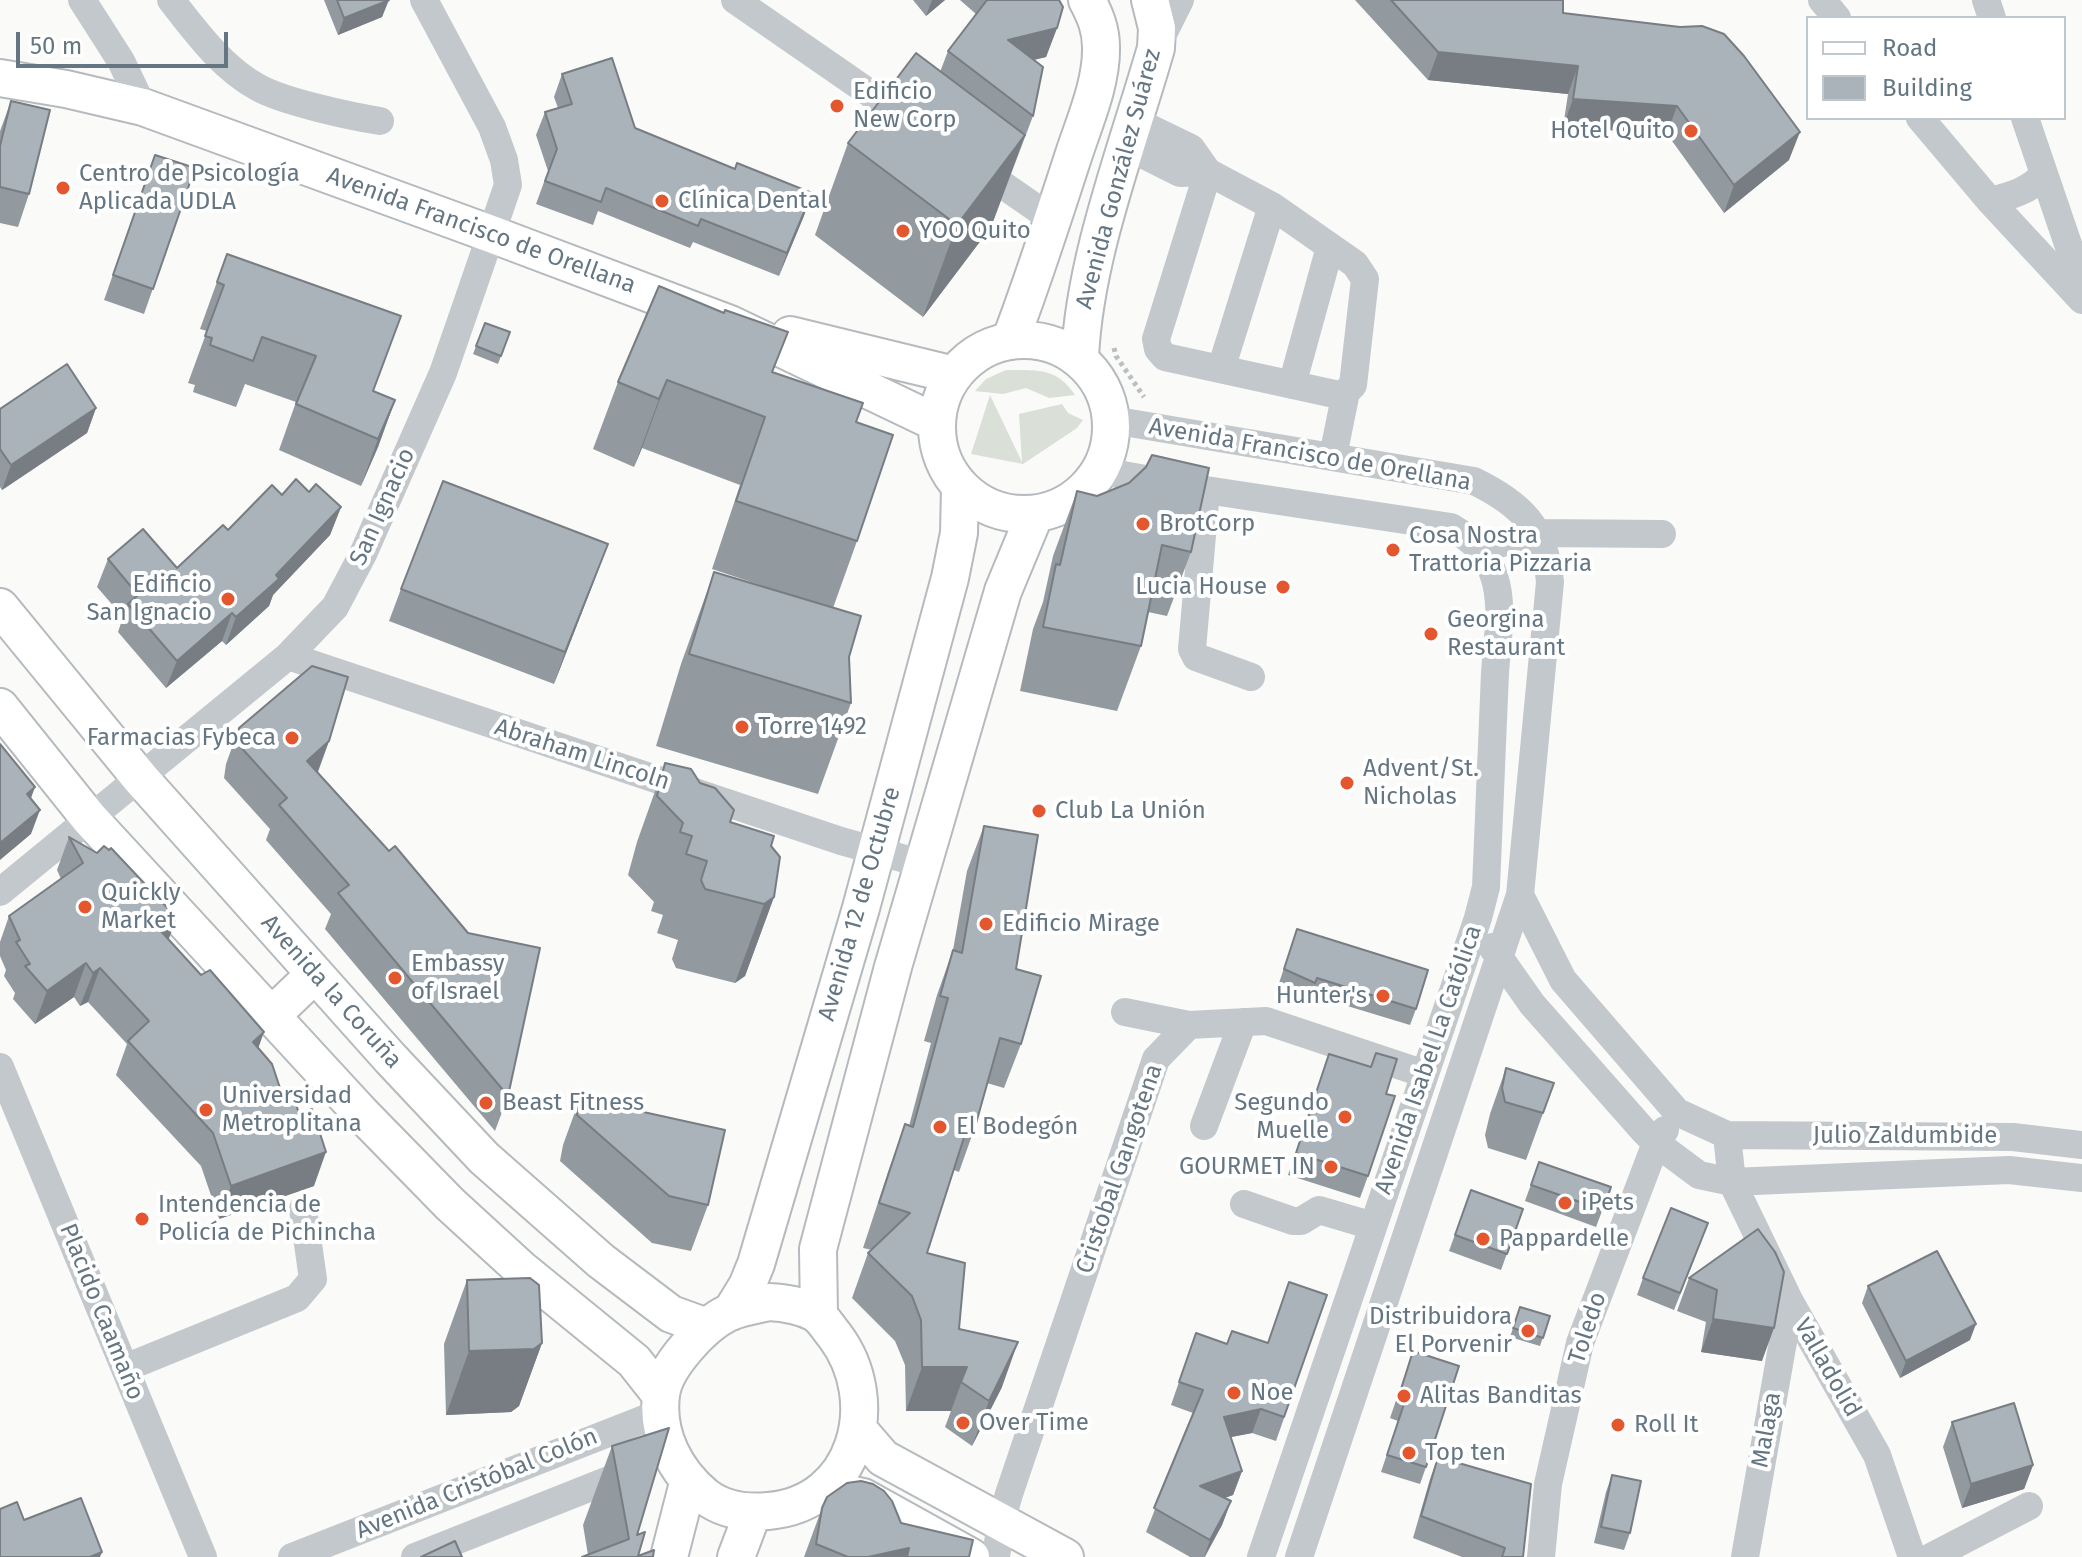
<!DOCTYPE html>
<html>
<head>
<meta charset="utf-8">
<style>
  body { margin:0 }
  #map { position:relative; width:2082px; height:1557px; overflow:hidden; background:#fafaf8; font-family:"Fira Sans",sans-serif }
  canvas { display:block }
  .legend { position:absolute; left:1806px; top:16px; width:260px; height:104px; box-sizing:border-box; background:#fff; border:2px solid #c1c8cd; margin:0; padding:10px 14px; list-style:none; font-size:24px; color:#657683 }
  .legend li { display:flex; align-items:center; gap:16px; height:40px }
  .legend b { width:40px; border:2px solid #c1c8cd }
  .scale { position:absolute; left:16px; top:32px; width:212px; height:36px; box-sizing:border-box; border:4px solid #657683; border-top:0; padding-left:10px; font-size:24px; line-height:28px; white-space:nowrap; color:#657683; -webkit-text-stroke:6px #fff; paint-order:stroke }
</style>
</head>
<body>
<div id="map">
<canvas width="2082" height="1557"></canvas>
<ul class="legend">
<li><b style="height:10px;background:#fff"></b>Road</li>
<li><b style="height:22px;background:#aab3b9"></b>Building</li>
</ul>
<div class="scale">50 m</div>
</div>
<script>
const ctx = document.querySelector('canvas').getContext('2d');
ctx.lineJoin = 'round';
function fill(path, color) { ctx.fillStyle = color; ctx.fill(path, 'evenodd'); }
function strokePath(path, color, width, dash) { ctx.strokeStyle = color; ctx.lineWidth = width; ctx.lineCap = dash ? 'butt' : 'round'; ctx.setLineDash(dash || []); ctx.stroke(path); }
function write(font, color, halo, rows, align = 'center') {
  ctx.font = font + ' "Fira Sans",sans-serif'; ctx.lineWidth = 8; ctx.setLineDash([]); ctx.textBaseline = 'middle'; ctx.strokeStyle = halo; ctx.fillStyle = color; for (const [text, x, y, turn = 0] of rows) {
    ctx.save(); ctx.translate(x, y); ctx.rotate((+turn || 0) * Math.PI / 180); ctx.textAlign = isNaN(turn) ? turn : align; if (halo) ctx.strokeText(text, 0, 0); ctx.fillText(text, 0, 0); ctx.restore();
  }
}
const green = new Path2D(`
  M1006,370C1036,370 1057,367 1075,395L1049,398L1026,388L1003,394L975,391L986,379Z
  M990,395L1022,462L1019,414L1062,404L1068,413L1083,420L1077,428L1023,464L971,454Z`);
const path = new Path2D(`
  M1114,348L1116,356L1144,397`);
const minor = new Path2D(`
  M82,0L121,61L143,107
  M171,0C196,32 222,68 259,88C285,102 349,116 380,121
  M735,0L910,121
  M1822,0L1837,18
  M1986,0L1992,18
  M1156,48L1180,0
  M1920,118L1990,201L2082,300
  M2025,118L2082,285
  M1128,147L1180,173L1208,172L1156,339L1158,349L1165,357L1339,395L1346,392L1353,385L1365,279L1355,264L1272,206L1208,172L1191,148L1135,121
  M974,165L1052,219
  M1990,201C2010,196 2030,191 2044,174
  M1221,369L1272,206
  M1292,385L1330,247
  M1112,420L1474,481C1521,504 1545,527 1550,582L1520,895L1299,1557
  M1333,456L1346,392
  M1101,471L1206,490L1451,527C1471,539 1487,552 1494,576C1504,605 1497,642 1495,673C1492,744 1489,815 1486,887L1478,918L1261,1557
  M1206,490L1192,649L1196,657L1251,677
  M1481,549L1537,533L1662,534
  M288,656L841,841L923,864
  M0,892L288,656L335,607L363,554L443,373L508,185L504,160L492,127L424,0
  M1520,895L1563,980L1677,1112L1727,1135L2013,1137L2082,1145
  M1492,947L1532,1004L1643,1130L1656,1143L1699,1175L1732,1182L2009,1170L2082,1178
  M1125,1012L1189,1025
  M0,1067L203,1557
  M1204,1126L1243,1022
  M1727,1135L1732,1182L1790,1302L1877,1455L1912,1557
  M1244,1204L1293,1221H1301L1319,1210L1373,1226
  M125,1368L297,1298L313,1279L303,1209
  M292,1557L662,1412
  M415,1557L634,1470
  M996,1557L1001,1522L1009,1494L1156,1059L1189,1025L1266,1021L1425,1074
  M1541,1557L1548,1484L1580,1343L1656,1143L1665,1130
  M1745,1557L1790,1302
  M1931,1557L2029,1506`);
const major = new Path2D(`
  M0,78L66,89L143,107L491,234L730,324L937,423
  M790,335L954,375
  M937 427a87 87 0 1 1 174 0a87 87 0 1 1-174 0Z
  M1010,341C1033,281 1052,221 1072,160C1083,125 1102,84 1101,47C1101,29 1095,15 1087,0
  M1080,358C1084,258 1128,146 1156,48L1157,28L1150,0
  M0,607L141,779L390,1058L484,1158L601,1261L671,1314L707,1327
  M0,707L89,818L361,1113L450,1204L521,1269L634,1361L660,1394
  M270,1017L315,974
  M769,1302C786,1303 800,1305 815,1313C823,1318 829,1329 835,1336C884,1401 857,1504 768,1511C747,1513 723,1510 705,1496C676,1472 656,1435 661,1395C664,1367 703,1325 728,1313C741,1307 756,1305 769,1302Z
  M731,1312L747,1286L756,1264L861,908L950,578L959,533L960,488
  M819,1315L818,1249L893,967L1003,591L1035,514
  M858,1429L883,1458L1065,1557
  M854,1495L863,1497L971,1557
  M669,1557L688,1483
  M736,1557L753,1512`);
const wall = new Path2D(`
  M324,0H388L382,17L338,35Z
  M913,0H945L926,16Z
  M960,0H1059L1057,28L1046,57L1034,60L1033,116L991,227L923,317L815,235L848,143L940,72L948,51L976,14Z
  M1355,0H1563V13L1789,160L1724,213L1667,134L1563,127L1568,94L1428,80Z
  M562,74L635,128L735,169L812,193L779,276L693,242L690,248L598,211L593,225L536,204L548,171L536,135L545,112L558,108L554,97Z
  M11,101L29,194L18,227L0,223V131Z
  M155,155L195,168L144,314L104,300Z
  M227,254L374,391L395,400L378,447L361,486L279,450L296,402L245,384L236,407L193,392L195,385L188,383L207,331L200,329Z
  M485,323L510,332L498,364L473,354Z
  M773,373L856,422L857,541L833,608L849,657L851,703L818,794L656,746L681,664L714,572L784,593L712,569L740,485L642,448L634,467L593,449L618,382Z
  M96,408L87,433L2,490L0,487V409Z
  M1077,491L1191,552L1167,616L1148,612L1141,646L1117,711L1020,691L1033,629L1043,602L1053,556Z
  M309,492L341,507L330,535L273,595L269,606L226,645L222,641L166,688L118,632L123,617L97,587L108,559L177,568L228,530L282,495Z
  M596,576L554,684L389,621L401,589Z
  M239,728L329,741L318,772L508,1096L495,1131L325,929L331,914L266,840L270,829L224,778L226,764Z
  M665,763L700,783L730,822L771,846L774,897L745,976L735,983L676,968L672,959L678,940L657,933L663,915L651,911L654,902L628,875L637,842Z
  M984,826L1016,969L1021,1044L1004,1088L987,1083L975,1127L959,1172L954,1170L927,1253L959,1329L1002,1387L972,1446L945,1427L951,1411H906L905,1365L895,1341L852,1298L868,1253L872,1250L863,1248L889,1169L905,1124L909,1126L931,1043L924,1041L937,995L953,950L967,871Z
  M69,837L169,940L258,1048L314,1186L219,1219L201,1166L116,1075L127,1044L88,1002L80,1006L74,997L35,1024L13,999L15,993L4,976L6,970L0,956V942L9,916L61,879L57,870Z
  M1297,929L1416,1009L1410,1025L1311,995L1309,1000L1278,986Z
  M1376,1053L1368,1176L1360,1198L1288,1175L1329,1054L1371,1067Z
  M1506,1068L1554,1083L1526,1160L1488,1148L1485,1135L1490,1114Z
  M580,1098L708,1205L691,1251L652,1243L560,1161L563,1145Z
  M1539,1162L1611,1187L1596,1227L1525,1201Z
  M1471,1190L1523,1209L1501,1270L1449,1251Z
  M1758,1229L1762,1361L1701,1352L1706,1322L1677,1311L1689,1278Z
  M1702,1240L1674,1310L1637,1295L1643,1278Z
  M467,1280L542,1343L519,1406L511,1412L446,1415L444,1344Z
  M1868,1286L1970,1340L1900,1378L1862,1303Z
  M1327,1295L1276,1441L1252,1433L1231,1437L1242,1471L1233,1495L1224,1498L1231,1501L1222,1525L1205,1557H1190L1146,1532L1193,1413L1171,1405L1196,1333L1227,1344L1267,1343Z
  M1520,1307L1550,1316L1540,1346L1510,1337Z
  M1413,1351L1426,1467L1420,1484L1381,1472L1398,1421L1390,1418Z
  M1952,1422L2033,1465L2024,1489L1962,1508L1943,1447Z
  M612,1446L637,1535L638,1556L653,1557L588,1555L583,1525Z
  M1438,1457L1523,1557H1462L1413,1538L1430,1479Z
  M1612,1475L1630,1533L1624,1550L1594,1543L1606,1492Z
  M822,1508L901,1523L969,1557H804Z`);
const shadedWall = new Path2D(`
  M389,0L382,17L338,35L344,18Z
  M932,0H945L926,16Z
  M1057,28L1046,57L997,68L1008,40Z
  M1438,52L1578,66L1568,94L1428,80Z
  M1573,99L1677,106L1667,134L1563,127Z
  M1800,132L1789,160L1724,213L1734,185Z
  M1025,135L991,227L923,317L957,225Z
  M812,193L804,216L779,276L787,253Z
  M667,380L642,448L634,467L659,399Z
  M395,400L378,447L361,486L378,439Z
  M96,408L87,433L2,490L11,465Z
  M341,507L330,535L273,595L269,606L226,645L236,617Z
  M608,544L596,576L554,684L565,652Z
  M232,613L222,641L166,688L177,661Z
  M329,741L316,776L307,761Z
  M35,787L26,812L27,794Z
  M40,810L31,834L0,860V843Z
  M774,897L745,976L735,983L764,904Z
  M177,918L164,951L159,929Z
  M86,963L74,997L35,1024L47,991Z
  M100,968L88,1002L80,1006L93,973Z
  M264,1032L252,1066L253,1042Z
  M326,1152L314,1186L219,1219L231,1186Z
  M1713,1319L1774,1328L1762,1361L1701,1352Z
  M1976,1324L1970,1340L1900,1378L1906,1361Z
  M1018,1342L1002,1387L972,1446L989,1401Z
  M542,1343L519,1406L511,1412L446,1415L469,1351Z
  M922,1367H967L951,1411H906Z
  M1261,1409L1252,1433L1216,1440L1224,1417Z
  M2033,1465L2024,1489L1962,1508L1971,1484Z
  M1242,1471L1233,1495L1192,1510L1200,1486Z
  M1231,1501L1222,1525L1204,1557L1210,1540Z
  M909,1548L906,1557H868Z
  M102,1552L100,1557H90Z`);
const building = new Path2D(`
  M337,0H389L344,18Z
  M987,0H1059L1063,7L1057,28L1008,40L1043,67L1033,116L948,51Z
  M1391,0H1563V13L1680,27L1702,26L1724,34L1744,56L1800,132L1734,185L1677,106L1573,99L1578,66L1438,52Z
  M916,53L1025,135L957,225L848,143Z
  M612,58L635,128L735,169L737,163L812,193L787,253L701,219L698,226L606,188L601,202L545,181L557,149L545,112L572,104L562,74Z
  M11,101L50,110L29,194L0,187V146Z
  M155,155L195,168L153,289L113,275Z
  M227,254L401,316L373,391L395,400L378,439L296,404L316,356L262,337L253,361L210,345L212,338L205,336L224,285L217,282Z
  M659,286L724,313L725,310L788,332L772,372L863,403L856,422L893,435L857,541L736,501L765,417L667,380L659,399L618,382Z
  M485,323L510,332L501,356L476,346Z
  M67,364L96,408L11,465L0,449V409Z
  M1152,455L1209,468L1191,552L1162,545L1141,646L1043,627L1056,564L1060,565L1077,491L1097,496L1129,483L1146,467Z
  M296,479L309,492L316,484L341,507L276,575L279,579L236,617L232,613L177,661L128,604L138,595L108,559L143,529L177,568L223,525L228,530L272,485L282,495Z
  M443,481L608,544L565,652L401,589Z
  M714,572L861,616L849,657L851,703L689,654Z
  M312,666L348,677L329,741L307,761L389,851L395,846L468,933L540,948L508,1096L338,893L349,885L279,805L287,798L237,743L239,728Z
  M0,744L35,787L27,794L40,810L0,843Z
  M665,763L691,769L700,783L715,788L734,810L730,822L774,836L771,846L780,857L774,897L764,904L705,889L701,880L707,861L686,854L692,836L680,832L683,823L657,796Z
  M984,826L1038,835L1016,969L1041,976L1021,1044L1000,1038L975,1127L968,1125L927,1253L965,1263L959,1329L1018,1342L989,1401L961,1382L967,1367H922L921,1320L912,1296L868,1253L910,1213L879,1203L905,1124L913,1127L948,998L940,996L953,950L962,953Z
  M69,837L97,853L104,846L109,850L111,848L177,918L159,929L201,975L210,970L264,1032L253,1042L272,1064L281,1091L290,1088L299,1113L312,1109L326,1152L231,1186L213,1133L128,1041L149,1021L100,968L93,973L86,963L47,991L25,966L30,964L16,942L20,940L9,916L83,863Z
  M1297,929L1428,970L1416,1009L1317,978L1315,983L1284,969Z
  M1376,1053L1397,1059L1386,1094L1395,1096L1368,1176L1296,1153L1329,1054L1371,1067Z
  M1506,1068L1554,1083L1543,1113L1505,1102L1502,1088Z
  M580,1098L725,1130L708,1205L669,1196L577,1115Z
  M1539,1162L1611,1187L1603,1210L1531,1185Z
  M1471,1190L1523,1209L1507,1254L1455,1235Z
  M1671,1208L1708,1223L1680,1293L1643,1278Z
  M1758,1229L1775,1252L1784,1272L1774,1328L1713,1319L1717,1290L1689,1278Z
  M1937,1251L1976,1324L1906,1361L1868,1286Z
  M530,1278L539,1285L542,1343L534,1349L469,1351L467,1280Z
  M1289,1282L1327,1295L1284,1417L1261,1409L1224,1417L1242,1471L1200,1486L1231,1501L1210,1540L1154,1508L1203,1390L1179,1382L1196,1333L1227,1344L1232,1331L1268,1343Z
  M1520,1307L1550,1316L1543,1338L1513,1328Z
  M1413,1351L1459,1366L1426,1467L1387,1455L1404,1404L1397,1402Z
  M2014,1403L2033,1465L1971,1484L1952,1422Z
  M669,1428L637,1535L645,1532L638,1556L654,1550L653,1557H582L629,1539L612,1446Z
  M1438,1457L1531,1484L1523,1557H1502L1505,1548L1421,1516Z
  M1612,1475L1641,1481L1630,1533L1601,1527Z
  M861,1481L873,1484L884,1491L892,1501L901,1523L973,1540L969,1557H907L909,1548L868,1557H848L816,1544L822,1508L827,1497L847,1483Z
  M81,1498L102,1552L90,1557H0V1509L17,1502L24,1520Z
  M455,1541L462,1557H421Z`);
const markers = [
  [837,106,8,"#e4572e"],
  [1691,131,8,"#e4572e"],
  [63,188,8,"#e4572e"],
  [662,201,8,"#e4572e"],
  [903,231,8,"#e4572e"],
  [1143,524,8,"#e4572e"],
  [1393,550,8,"#e4572e"],
  [1283,587,8,"#e4572e"],
  [228,599,8,"#e4572e"],
  [1431,634,8,"#e4572e"],
  [742,727,8,"#e4572e"],
  [292,738,8,"#e4572e"],
  [1347,783,8,"#e4572e"],
  [1039,811,8,"#e4572e"],
  [85,907,8,"#e4572e"],
  [986,924,8,"#e4572e"],
  [395,978,8,"#e4572e"],
  [1383,996,8,"#e4572e"],
  [486,1103,8,"#e4572e"],
  [206,1110,8,"#e4572e"],
  [1345,1117,8,"#e4572e"],
  [940,1127,8,"#e4572e"],
  [1331,1167,8,"#e4572e"],
  [1565,1203,8,"#e4572e"],
  [142,1219,8,"#e4572e"],
  [1483,1239,8,"#e4572e"],
  [1528,1331,8,"#e4572e"],
  [1234,1393,8,"#e4572e"],
  [1404,1396,8,"#e4572e"],
  [963,1423,8,"#e4572e"],
  [1618,1425,8,"#e4572e"],
  [1409,1453,8,"#e4572e"]
];
const poiNames = [
  ["Edificio",853,92],
  ["New Corp",853,120],
  ["Hotel Quito",1675,131,"right"],
  ["Centro de Psicología",79,174],
  ["Aplicada UDLA",79,202],
  ["Clínica Dental",678,201],
  ["YOO Quito",919,231],
  ["BrotCorp",1159,524],
  ["Cosa Nostra",1409,536],
  ["Trattoria Pizzaria",1409,564],
  ["Edificio",212,585,"right"],
  ["San Ignacio",212,613,"right"],
  ["Lucia House",1267,587,"right"],
  ["Georgina",1447,620],
  ["Restaurant",1447,648],
  ["Torre 1492",758,727],
  ["Farmacias Fybeca",276,738,"right"],
  ["Advent/St.",1363,769],
  ["Nicholas",1363,797],
  ["Club La Unión",1055,811],
  ["Quickly",101,893],
  ["Market",101,921],
  ["Edificio Mirage",1002,924],
  ["Embassy",411,964],
  ["of Israel",411,992],
  ["Hunter's",1367,996,"right"],
  ["Universidad",222,1096],
  ["Metroplitana",222,1124],
  ["Beast Fitness",502,1103],
  ["Segundo",1329,1103,"right"],
  ["Muelle",1329,1131,"right"],
  ["El Bodegón",956,1127],
  ["GOURMET IN",1315,1167,"right"],
  ["iPets",1581,1203],
  ["Intendencia de",158,1205],
  ["Policía de Pichincha",158,1233],
  ["Pappardelle",1499,1239],
  ["Distribuidora",1512,1317,"right"],
  ["El Porvenir",1512,1345,"right"],
  ["Noe",1250,1393],
  ["Alitas Banditas",1420,1396],
  ["Over Time",979,1423],
  ["Roll It",1634,1425],
  ["Top ten",1425,1453]
];
const streetNames = [
  ["Avenida González Suárez",1119,179,-75],
  ["Avenida Francisco de Orellana",481,231,20],
  ["Avenida Francisco de Orellana",1310,455,10],
  ["San Ignacio",383,507,-66],
  ["Abraham Lincoln",582,755,18],
  ["Avenida 12 de Octubre",860,904,-74],
  ["Avenida la Coruña",331,992,48],
  ["Avenida Isabel La Católica",1429,1060,-71],
  ["Julio Zaldumbide",1905,1136],
  ["Cristobal Gangotena",1120,1169,-71],
  ["Placido Caamaño",101,1312,68],
  ["Toledo",1588,1328,-72],
  ["Valladolid",1827,1368,60],
  ["Malaga",1767,1430,-80],
  ["Avenida Cristóbal Colón",477,1484,-22]
];
fill(green, '#dadfd7');
strokePath(major, '#b5babe', 40);
strokePath(path, '#bbbfc2', 5, [4, 4]);
strokePath(minor, '#c3c8cc', 28);
strokePath(major, '#fff', 36);
fill(wall, '#929a9f');
fill(shadedWall, '#777d82');
fill(building, '#aab3b9');
strokePath(building, '#777d82', 2);
for (const [x, y, r, color] of markers) { const dot = new Path2D(); dot.arc(x, y, r, 0, 2 * Math.PI); ctx.fillStyle = color; ctx.fill(dot); strokePath(dot, '#fff', 3); }
write('24px', '#657683', '#fff', poiNames, 'left');
write('24px', '#657683', '#fff', streetNames);
</script>
</body>
</html>
